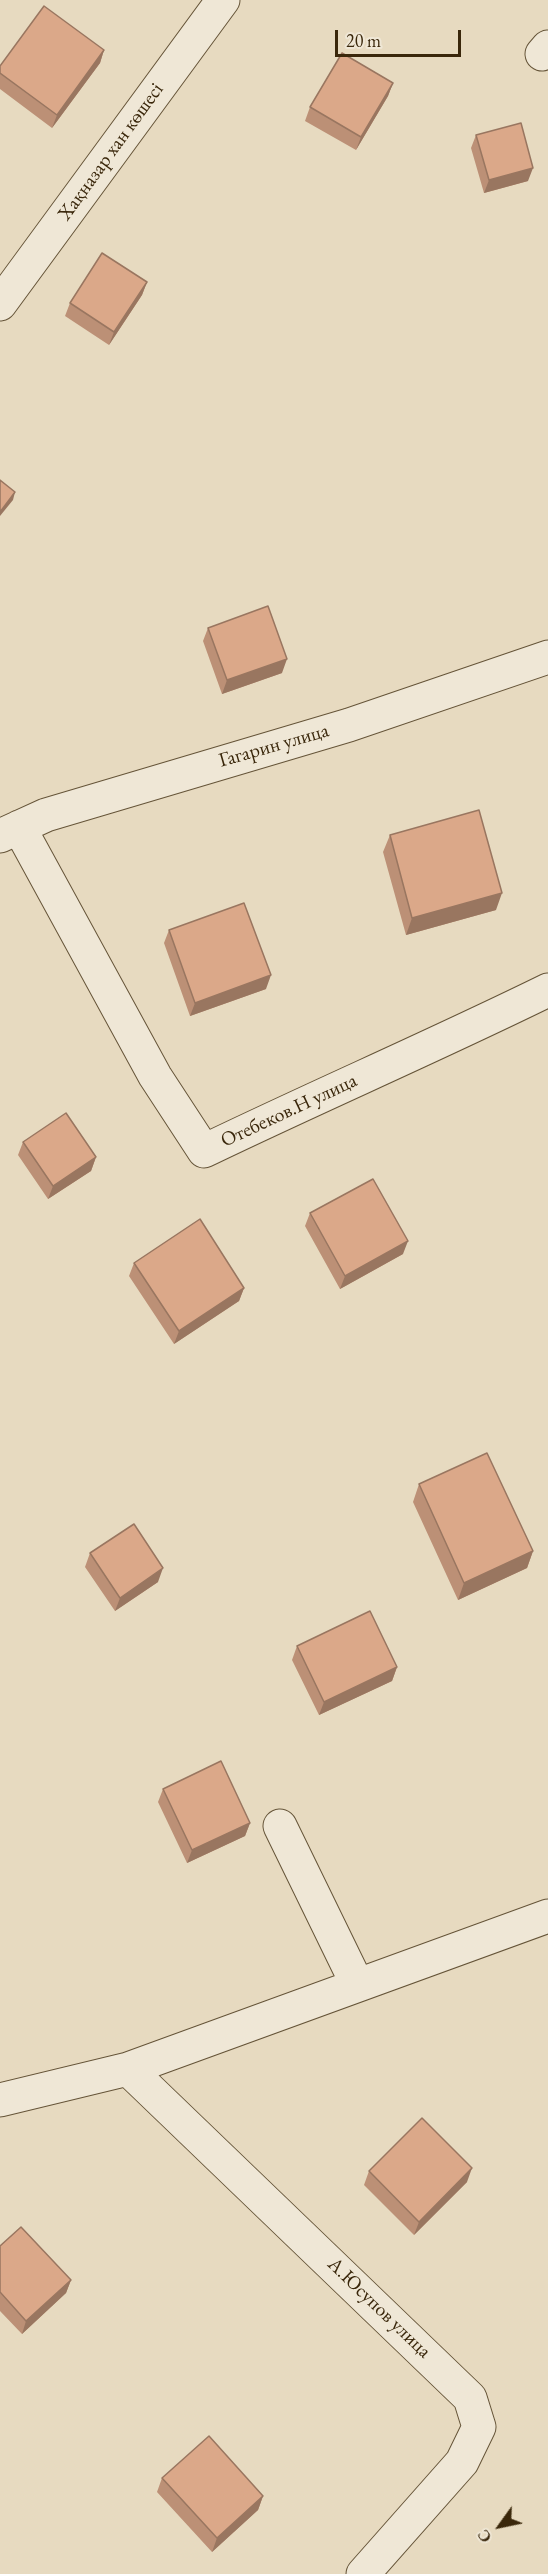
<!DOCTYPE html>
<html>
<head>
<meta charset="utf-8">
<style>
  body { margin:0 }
  #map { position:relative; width:548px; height:2574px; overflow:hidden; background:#e7dac0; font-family:"EB Garamond",serif }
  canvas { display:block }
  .north { position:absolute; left:470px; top:2496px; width:60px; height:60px; -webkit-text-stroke:4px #efe7d6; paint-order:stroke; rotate:237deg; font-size:16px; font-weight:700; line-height:24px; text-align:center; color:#3a270b }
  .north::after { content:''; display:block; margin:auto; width:21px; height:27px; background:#3a270b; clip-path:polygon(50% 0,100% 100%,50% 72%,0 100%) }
  .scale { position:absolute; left:335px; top:30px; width:126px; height:27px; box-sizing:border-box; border:3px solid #3a270b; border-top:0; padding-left:8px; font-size:18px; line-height:21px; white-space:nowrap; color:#3a270b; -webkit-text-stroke:4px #efe7d6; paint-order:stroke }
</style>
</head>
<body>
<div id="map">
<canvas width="548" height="2574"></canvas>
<div class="north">С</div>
<div class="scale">20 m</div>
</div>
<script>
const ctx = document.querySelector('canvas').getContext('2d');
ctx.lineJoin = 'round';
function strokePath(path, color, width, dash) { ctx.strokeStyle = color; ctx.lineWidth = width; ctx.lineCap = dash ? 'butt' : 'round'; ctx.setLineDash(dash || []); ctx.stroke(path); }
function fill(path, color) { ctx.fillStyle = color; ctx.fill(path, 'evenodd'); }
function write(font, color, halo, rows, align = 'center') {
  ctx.font = font + ' "EB Garamond",serif'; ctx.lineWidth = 6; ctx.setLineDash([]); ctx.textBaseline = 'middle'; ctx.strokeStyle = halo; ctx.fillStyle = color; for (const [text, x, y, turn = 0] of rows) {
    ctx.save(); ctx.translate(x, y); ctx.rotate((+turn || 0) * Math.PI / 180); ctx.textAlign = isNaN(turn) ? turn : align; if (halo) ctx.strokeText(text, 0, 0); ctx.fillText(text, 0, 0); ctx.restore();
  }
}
const street = new Path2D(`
  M542,54L548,47
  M0,304L223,0
  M19,827L155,1076L204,1151C318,1096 434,1046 548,990
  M0,836L46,815L349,725L548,657
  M280,1826L357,1984
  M128,2069L470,2398L479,2427L462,2462L363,2574
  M0,2100L128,2069L548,1916`);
const wall = new Path2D(`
  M104,50L100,63L52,128L0,89V66Z
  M393,83L388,96L356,150L305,121L310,107Z
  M476,135L528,181L484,193L471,148Z
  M147,282L142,295L109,345L65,316L70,303Z
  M208,628L282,673L222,694L203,641Z
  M390,835L496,910L406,935L383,852Z
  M169,930L266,989L190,1016L164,943Z
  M23,1142L96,1157L91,1171L48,1199L18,1155Z
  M310,1213L403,1254L340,1289L305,1226Z
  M134,1263L244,1288L239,1301L174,1344L129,1276Z
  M419,1484L533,1551L527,1568L458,1600L413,1502Z
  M90,1553L158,1582L115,1611L85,1567Z
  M297,1646L397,1667L392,1681L319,1715L292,1660Z
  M163,1789L250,1823L245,1836L187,1863L158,1802Z
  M369,2171L467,2182L414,2235L364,2185Z
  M0,2246L71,2280L66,2293L22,2334L0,2311Z
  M162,2478L263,2496L258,2510L212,2552L157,2492Z`);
const shadedWall = new Path2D(`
  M104,50L100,63L52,128L57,115Z
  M393,83L388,96L356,150L361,137Z
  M533,168L528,181L484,193L489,180Z
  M147,282L142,295L109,345L114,332Z
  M15,492L13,500L0,516V512Z
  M287,659L282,673L222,694L227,680Z
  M502,893L496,910L406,935L412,918Z
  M271,975L266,989L190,1016L195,1003Z
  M96,1157L91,1171L48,1199L53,1186Z
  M408,1241L403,1254L340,1289L345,1276Z
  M244,1288L239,1301L174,1344L179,1331Z
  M533,1551L527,1568L458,1600L464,1583Z
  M163,1568L158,1582L115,1611L120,1598Z
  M397,1667L392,1681L319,1715L324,1702Z
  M250,1823L245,1836L187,1863L192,1850Z
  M472,2168L467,2182L414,2235L419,2222Z
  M71,2280L66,2293L22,2334L26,2321Z
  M263,2496L258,2510L212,2552L217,2538Z`);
const building = new Path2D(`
  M44,6L104,50L57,115L0,73V66Z
  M342,53L393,83L361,137L310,107Z
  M521,123L533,168L489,180L476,135Z
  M102,253L147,282L114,332L70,303Z
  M0,480L15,492L0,512Z
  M268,606L287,659L227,680L208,628Z
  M479,810L502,893L412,918L390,835Z
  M244,903L271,975L195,1003L169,930Z
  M66,1113L96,1157L53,1186L23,1142Z
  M373,1179L408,1241L345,1276L310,1213Z
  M200,1219L244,1288L179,1331L134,1263Z
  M487,1453L533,1551L464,1583L419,1484Z
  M134,1524L163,1568L120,1598L90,1553Z
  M370,1611L397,1667L324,1702L297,1646Z
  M221,1761L250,1823L192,1850L163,1789Z
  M422,2118L472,2168L419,2222L369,2171Z
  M21,2227L71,2280L26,2321L0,2292V2246Z
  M209,2436L263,2496L217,2538L162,2478Z`);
const streetNames = [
  ["Хақназар хан көшесі",111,152,-54],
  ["Гагарин улица",274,746,-16],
  ["Отебеков.Н улица",289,1111,-25],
  ["А.Юсупов улица",379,2308,44]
];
strokePath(street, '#655438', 35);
strokePath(street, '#efe7d6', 33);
fill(wall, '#bc9076');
fill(shadedWall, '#997660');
fill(building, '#dba889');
strokePath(building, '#997660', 1.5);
write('20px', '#3a270b', '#efe7d6', streetNames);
</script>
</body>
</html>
